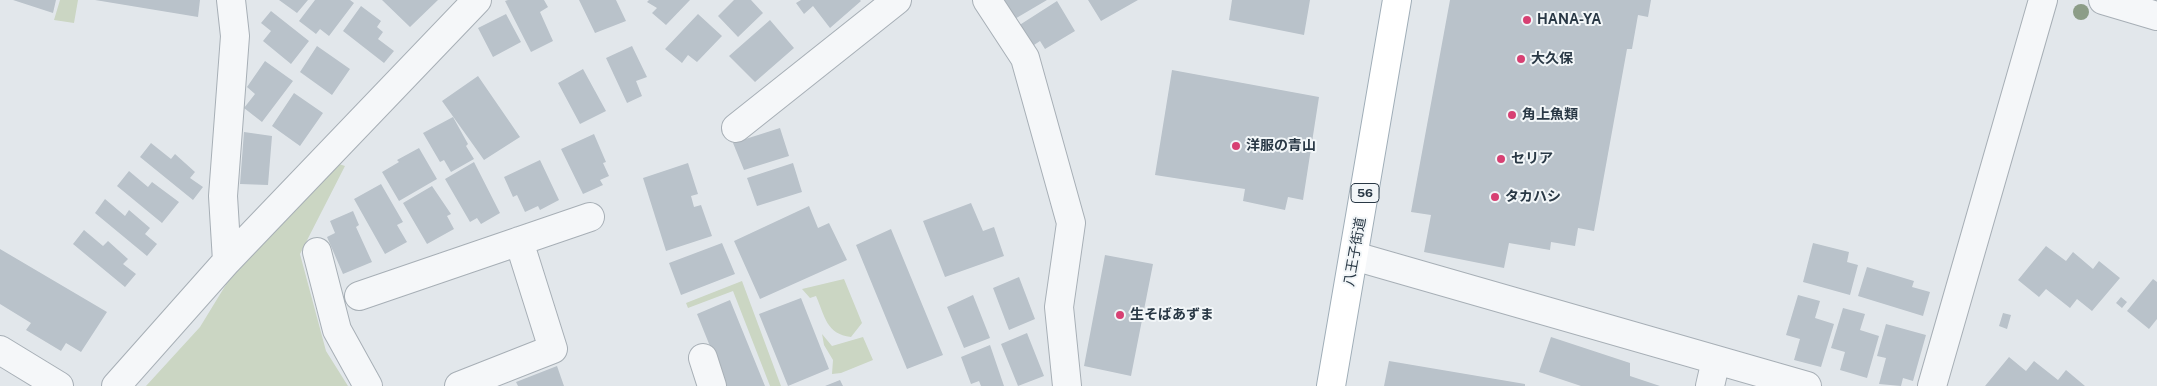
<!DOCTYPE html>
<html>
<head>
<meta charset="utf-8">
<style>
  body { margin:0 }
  canvas { display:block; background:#e2e7eb }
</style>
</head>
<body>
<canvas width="2157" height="386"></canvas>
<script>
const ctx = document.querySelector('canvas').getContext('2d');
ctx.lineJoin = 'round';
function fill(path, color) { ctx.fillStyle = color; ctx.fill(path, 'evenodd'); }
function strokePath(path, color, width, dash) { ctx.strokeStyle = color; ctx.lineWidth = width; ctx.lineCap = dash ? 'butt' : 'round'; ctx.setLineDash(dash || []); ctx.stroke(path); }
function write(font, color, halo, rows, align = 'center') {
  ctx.font = font + ' "Public Sans","Noto Sans JP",sans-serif'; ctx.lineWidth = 4; ctx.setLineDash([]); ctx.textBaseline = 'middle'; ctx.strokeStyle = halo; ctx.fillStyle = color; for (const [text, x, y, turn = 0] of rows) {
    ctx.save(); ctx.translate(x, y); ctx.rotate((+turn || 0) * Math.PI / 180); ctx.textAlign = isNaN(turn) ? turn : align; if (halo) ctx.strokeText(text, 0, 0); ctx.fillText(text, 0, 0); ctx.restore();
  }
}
const green = new Path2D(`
  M60,0H78L74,23L54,20Z
  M330,161L345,166L300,254L326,351L348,386H146L200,327L241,260Z
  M844,279L862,323L851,337C826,334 825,316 816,296L810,298L802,289Z
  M742,281L781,386H770L733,291L688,308L686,303Z
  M822,334L832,346L863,337L873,360L841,373L832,374L833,360L824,345Z`);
const building = new Path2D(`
  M13,0H56L53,13Z
  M95,0H200L198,17Z
  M279,0H308L297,13Z
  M315,0H350L354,3L329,36L320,29L316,34L299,21Z
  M382,0H438L410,27Z
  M508,0H544L548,7L540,12L553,41L531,52L505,1Z
  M579,0H616L626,21L595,33Z
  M649,0H690L666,25L652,13L657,8L647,2Z
  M734,0H751L763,13L738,37L718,16Z
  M801,0H860L861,1L830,28L813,6L804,14L796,3Z
  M1001,0H1047L1013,20Z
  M1088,0H1138L1101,21Z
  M1232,0H1310L1304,35L1229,20Z
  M1450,0H1651L1648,17L1638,15L1632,49H1627L1594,231L1578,228L1575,246L1551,242L1550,250L1509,243L1504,268L1424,252L1431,215L1411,212Z
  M1057,1L1075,31L1045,49L1040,41L1031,47L1018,26Z
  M361,6L381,21L377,27L383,32L378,39L394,51L384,63L343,31Z
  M271,11L309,41L291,64L263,41L271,31L261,23Z
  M506,14L521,42L493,57L478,28Z
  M698,14L722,36L697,62L688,55L682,63L665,49Z
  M770,20L794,48L755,82L729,56Z
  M317,46L350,69L332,95L300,72Z
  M632,46L647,77L636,81L642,96L627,103L606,58Z
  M265,61L293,81L262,122L244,108L255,94L247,87Z
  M583,69L606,111L580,124L558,83Z
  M1172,70L1319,97L1303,200L1288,197L1285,210L1243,201L1245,189L1155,175Z
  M478,76L520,137L484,160L442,101Z
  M294,93L323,113L300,146L272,126Z
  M453,117L468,144L466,146L474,159L451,172L444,160L440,162L423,133Z
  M780,128L789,156L744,170L733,143Z
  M244,132L272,136L268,185L240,184Z
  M594,134L606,162L603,163L609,176L600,180L603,185L583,194L561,149Z
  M151,143L171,159L175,154L195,172L190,178L203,187L193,200L140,157Z
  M419,148L437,179L399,201L382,172L399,162L397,160Z
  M540,160L559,200L540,210L538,206L525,212L517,195L513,197L504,177Z
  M474,162L500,213L481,224L477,218L470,222L445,179Z
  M688,163L698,194L691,196L694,207L701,205L712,236L666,251L643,178Z
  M793,163L802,192L757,206L747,178Z
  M129,171L148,187L152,182L179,202L162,223L117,186Z
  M381,184L403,222L397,225L407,242L385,254L354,199Z
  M432,186L451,214L447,216L454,229L427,244L403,203Z
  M105,199L125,216L129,210L150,228L145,234L157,244L147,256L95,213Z
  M971,203L983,231L994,227L1004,256L945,277L923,221Z
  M809,206L818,228L829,223L847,260L760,299L734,241Z
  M353,211L359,225L356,227L372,262L343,274L327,237L335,233L330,221Z
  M891,229L943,355L907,369L856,245Z
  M84,230L103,246L108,241L128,259L123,264L136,274L125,287L73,244Z
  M722,243L735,274L681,295L669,263Z
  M1813,243L1849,252L1847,262L1858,265L1850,295L1803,282Z
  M2046,246L2066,261L2073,252L2093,269L2099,261L2120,278L2092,311L2077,299L2070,308L2046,289L2039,297L2018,280Z
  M0,249L107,312L81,352L66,343L61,351L26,330L31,323L0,304Z
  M1105,255L1153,264L1131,376L1084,366Z
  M1867,267L1914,281L1912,287L1930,292L1923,316L1858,296Z
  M1019,277L1035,319L1009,330L993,288Z
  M2153,279L2157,282V319L2149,329L2127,311Z
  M973,295L990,338L964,348L947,307Z
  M1798,295L1820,301L1815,318L1834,324L1821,367L1794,360L1800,339L1786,335Z
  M2121,297L2127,302L2122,308L2116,303Z
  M801,298L829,369L788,386L759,314Z
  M730,300L765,386H726L697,314Z
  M1843,308L1865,314L1860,330L1879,336L1867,378L1840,370L1845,352L1831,348Z
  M2003,313L2011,315L2007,329L1999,326Z
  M1886,324L1926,335L1913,381L1903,378L1901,386L1879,384L1886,358L1877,356Z
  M1027,333L1044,376L1018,386L1001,344Z
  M1551,337L1630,363V376L1660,386H1581L1539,372Z
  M990,345L1004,386H981L979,381L971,384L961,357Z
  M2009,357L2026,371L2034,361L2058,380L2066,370L2085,386H1985Z
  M1389,361L1525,384V386H1384Z
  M557,366L564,386H518L516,382Z
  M840,380L843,386H825Z`);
const minor = new Path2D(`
  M987,0L1025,58L1071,223L1059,307L1067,386
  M2103,0L2157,16
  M736,128L897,0
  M317,252L337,330L368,386
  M1354,256L1807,386
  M227,261L223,196L235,36L231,0
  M359,296L590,217
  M0,350L59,386
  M703,358L712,386
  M116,386L227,261L477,0
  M459,386L553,349L519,241
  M1710,386L1716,360
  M1932,386L2043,0`);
const major = new Path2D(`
  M1331,386L1397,0`);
const trees = [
  [2081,12]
];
const markers = [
  [1527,20,5,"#d74073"],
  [1521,59,5,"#d74073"],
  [1512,115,5,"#d74073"],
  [1236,146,5,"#d74073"],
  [1501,159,5,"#d74073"],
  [1495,197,5,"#d74073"],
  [1120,315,5,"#d74073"]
];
const shields = [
  [1365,193,28]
];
const shieldNames = [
  ["56",1365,193]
];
const poiNames = [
  ["HANA-YA",1537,20],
  ["大久保",1531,59],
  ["角上魚類",1522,115],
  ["洋服の青山",1246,146],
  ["セリア",1511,159],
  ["タカハシ",1505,197],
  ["生そばあずま",1130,315]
];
const streetNames = [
  ["八王子街道",1355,252,-80]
];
fill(green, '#cbd6c3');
fill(building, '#b9c2ca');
strokePath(minor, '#a7afb6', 30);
strokePath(major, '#a0aeb8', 30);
strokePath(minor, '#f5f7f9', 28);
strokePath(major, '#fff', 28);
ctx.fillStyle = '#8c9d87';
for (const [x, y] of trees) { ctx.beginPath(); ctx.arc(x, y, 8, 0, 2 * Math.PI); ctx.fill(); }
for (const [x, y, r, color] of markers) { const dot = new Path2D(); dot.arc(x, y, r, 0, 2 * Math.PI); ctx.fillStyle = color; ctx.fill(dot); strokePath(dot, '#f2f6f8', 2); }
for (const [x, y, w] of shields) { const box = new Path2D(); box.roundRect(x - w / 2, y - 9.5, w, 19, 4); ctx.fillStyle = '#f2f6f8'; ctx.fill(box); strokePath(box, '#293845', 1); }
write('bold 12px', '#293845', null, shieldNames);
write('bold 14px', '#293845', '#f2f6f8', poiNames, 'left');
write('14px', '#293845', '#f2f6f8', streetNames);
</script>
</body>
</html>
